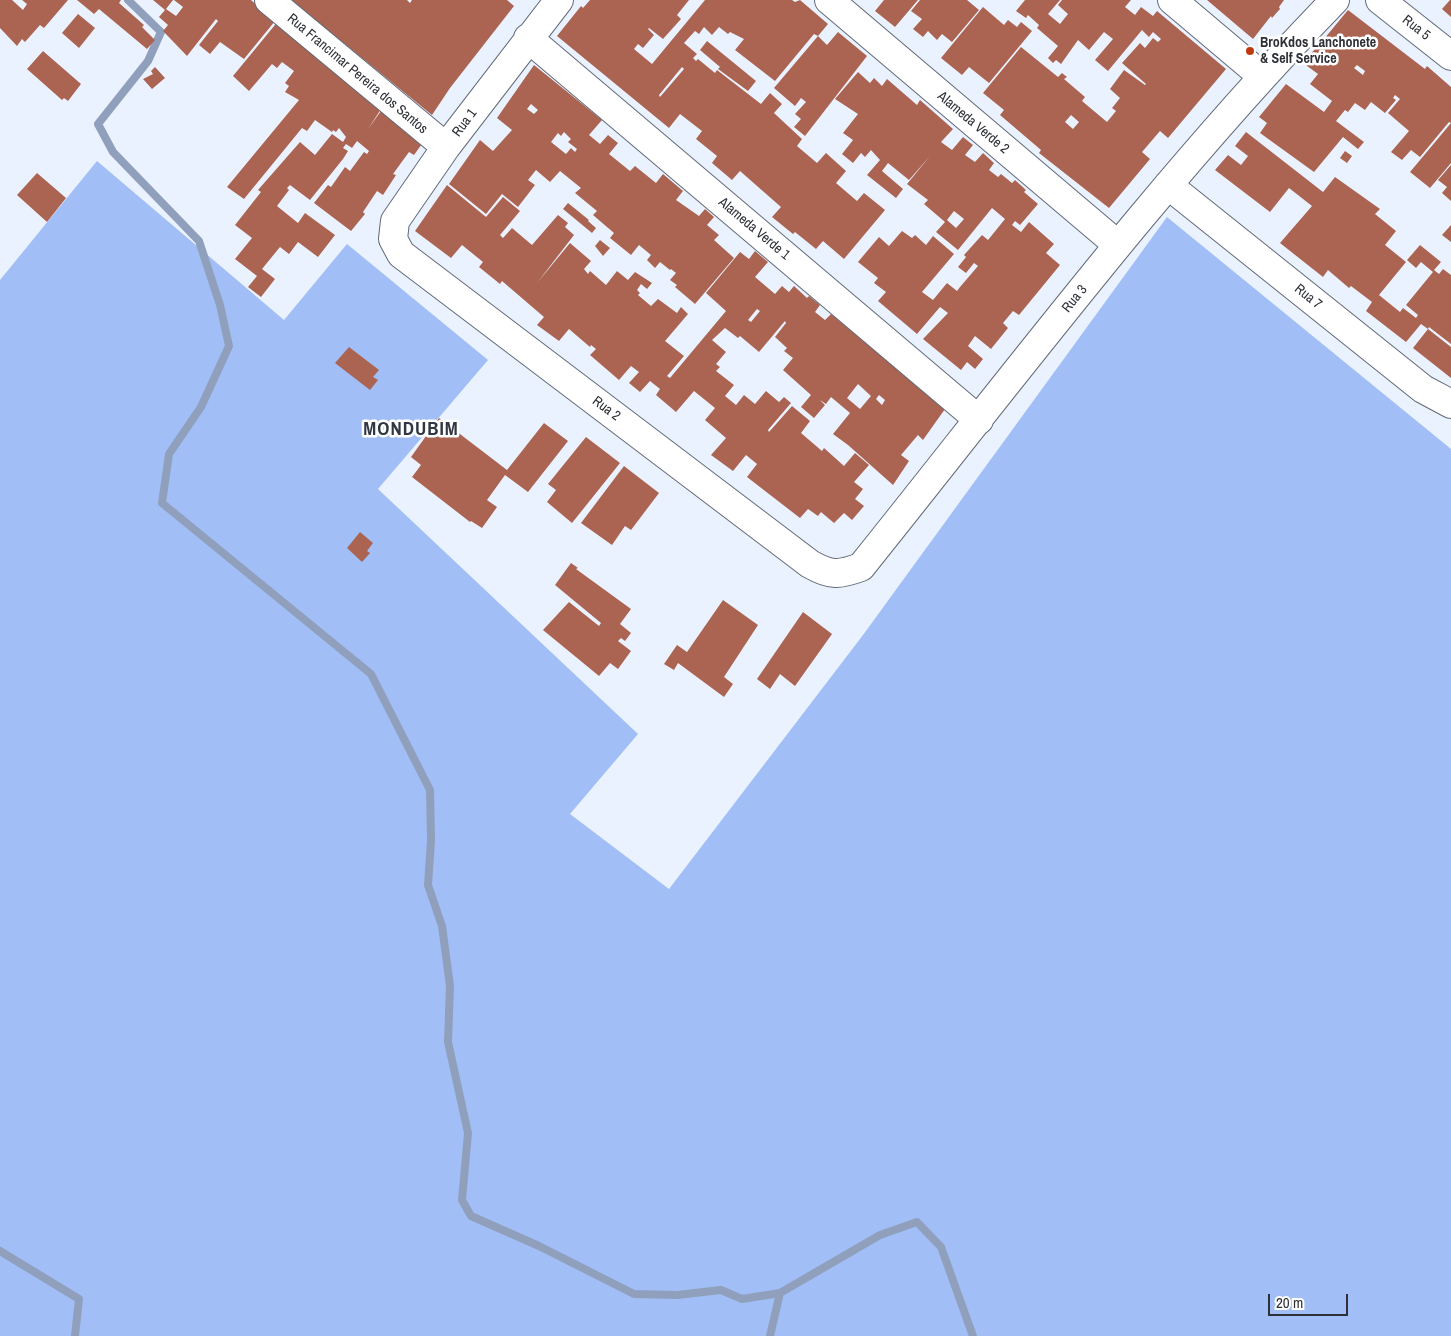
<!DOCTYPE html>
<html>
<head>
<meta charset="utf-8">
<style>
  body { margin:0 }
  #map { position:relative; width:1451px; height:1336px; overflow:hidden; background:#ebf2ff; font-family:"Archivo Narrow",sans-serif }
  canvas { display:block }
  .scale { position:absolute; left:1268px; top:1294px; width:80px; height:22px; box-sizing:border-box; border:2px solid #2d3036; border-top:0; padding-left:6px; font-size:15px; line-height:18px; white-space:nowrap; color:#2d3036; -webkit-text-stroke:4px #fff; paint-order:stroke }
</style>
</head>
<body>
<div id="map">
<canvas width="1451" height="1336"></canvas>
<div class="scale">20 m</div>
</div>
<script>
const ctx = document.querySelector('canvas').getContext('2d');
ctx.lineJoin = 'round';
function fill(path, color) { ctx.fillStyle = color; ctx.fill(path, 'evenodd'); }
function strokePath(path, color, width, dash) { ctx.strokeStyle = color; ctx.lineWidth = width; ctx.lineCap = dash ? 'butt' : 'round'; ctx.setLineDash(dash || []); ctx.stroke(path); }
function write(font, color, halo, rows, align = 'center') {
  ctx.font = font + ' "Archivo Narrow",sans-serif'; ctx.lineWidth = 5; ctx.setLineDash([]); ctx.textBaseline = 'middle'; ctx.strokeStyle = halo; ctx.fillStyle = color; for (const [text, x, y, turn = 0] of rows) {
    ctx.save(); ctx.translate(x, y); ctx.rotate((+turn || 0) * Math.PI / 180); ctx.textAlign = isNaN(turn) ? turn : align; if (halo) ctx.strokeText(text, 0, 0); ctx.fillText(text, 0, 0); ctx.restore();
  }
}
const green = new Path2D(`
  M97,161L284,320L347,244L488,360L378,489L638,734L570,814L669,889L863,635L1167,217L1451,449V1336H0V280Z`);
const stream = new Path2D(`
  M128,0L161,32L148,61L98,124L113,152L199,241L220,305L229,346L201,407L169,454L162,503L371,674L430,790L431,841L428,885L442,926L450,986L448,1042L468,1133L462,1200L471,1216L539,1246L634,1294L677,1295L721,1290L742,1299L780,1293
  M0,1251L79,1299L75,1336
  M770,1336L780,1293L880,1235L917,1222L941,1247L973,1336`);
const building = new Path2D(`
  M0,0H12L23,10L27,4L22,0H68L44,28L40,25L25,42L22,39L17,46L0,28Z
  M77,0H121L119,3L144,25L142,27L155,40L147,49L99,9L94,14Z
  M153,0H173L166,9L176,16L183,7L174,0H251L275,21L244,59L220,42L210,54L199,45L218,21L216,19L187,56L163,31L168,25L159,17L165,10Z
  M281,0H407L410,3L412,0H507L514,6L450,88L432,115L341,41L340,44Z
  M590,0H689L677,15L681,19L663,39L649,28L648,29L654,35L643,48L638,44L634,49L652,64L705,0H792L795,2L800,0L828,24L818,36L814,34L775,81L735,50L744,39L730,32L728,34L719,27L712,35L704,27L699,34L695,31L684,43L697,54L693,58L696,61L698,59L715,73L717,70L761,104L770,93L782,104L774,113L802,139L797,146L817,163L826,153L846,171L836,183L857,201L864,193L885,210L844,259L823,241L816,249L795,232L793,234L772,217L781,207L740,171L732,180L712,163L717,156L696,139L702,131L680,114L669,128L557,36L581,6L583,8ZM682,67L684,69L660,97L659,95Z
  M884,0H918L895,27L875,11Z
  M920,0H967L979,10L952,42L942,34L937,40L928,31L923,37L913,29L922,19L911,11Z
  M1025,0H1060L1048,14L1060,24L1068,14L1058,5L1062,0H1131L1125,7L1135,15L1141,7L1153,16L1157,11L1226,69L1168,138L1160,131L1142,152L1150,159L1109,208L1039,153L1041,150L1000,115L1004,110L983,93L1021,47L1058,77L1062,73L1067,77L1064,79L1085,97L1082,101L1107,122L1116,111L1112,108L1120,98L1110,89L1124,70L1145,85L1146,84L1122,63L1140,43L1145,48L1153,38L1158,42L1161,39L1153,32L1149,37L1142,30L1108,71L1095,60L1113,39L1104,32L1089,50L1078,40L1061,64L1056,60L1053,63L1048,58L1058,46L1037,28L1039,25L1028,15L1026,18L1016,11ZM1071,115L1079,122L1073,129L1065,122Z
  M1207,0H1284L1279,7L1280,9L1272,18L1271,16L1253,39Z
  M1450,0H1451V17L1442,9Z
  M983,7L1004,25L1008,20L1017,27L1021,22L1032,31L989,83L969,67L962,75L941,58Z
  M1348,10L1425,69L1427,66L1451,87V163L1430,188L1410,172L1451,123L1449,122L1420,157L1411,150L1402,160L1391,152L1409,131L1388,113L1400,99L1395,95L1393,98L1396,100L1385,113L1371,102L1365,110L1355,103L1348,112L1345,110L1336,121L1364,142L1358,149L1343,137L1314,172L1260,133L1267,123L1259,117L1286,84L1324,112L1332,101L1310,84L1318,74L1303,63L1321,42L1325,46L1328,43L1324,39ZM1357,65L1365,71L1363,75L1354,68Z
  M78,14L95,28L79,48L62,33Z
  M279,20L385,103L368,129L386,104L429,134L414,155L409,152L393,174L396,175L383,195L377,191L363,212L365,214L351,231L314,203L328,185L331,187L345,167L350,171L364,152L380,163L367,154L369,151L357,141L352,148L346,144L343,148L348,151L343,159L310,200L290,185L287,188L289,190L277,206L298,223L305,213L335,235L318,257L298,242L289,254L280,247L262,269L275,279L261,297L248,287L257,276L235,259L252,238L235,225L261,192L258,190L300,142L315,155L332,134L343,142L346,137L339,128L336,132L333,130L332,132L315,120L307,131L302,128L244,199L227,187L299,100L285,92L289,86L285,83L294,71L282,62L277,68L272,64L249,91L233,76Z
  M838,32L867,56L805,136L794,127L801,119L795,114L806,102L801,98L795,106L774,88L818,36L827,45Z
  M707,41L756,81L748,91L718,69L720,67L700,50Z
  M43,51L81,84L68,101L64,98L62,100L27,69Z
  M534,65L602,120L589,135L600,144L608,135L618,143L609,154L630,171L635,166L656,183L663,174L683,191L676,200L699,216L705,209L714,217L707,225L719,235L714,240L734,258L695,304L675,287L677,285L670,280L676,273L671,269L670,270L660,262L655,268L647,260L651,255L639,245L631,255L610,238L614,233L593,215L597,211L575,193L581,188L560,171L550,182L536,170L528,180L535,185L518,207L502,194L486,214L449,184L480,140L493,151L512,130L497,118ZM531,104L538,110L534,114L527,109ZM564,132L571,139L568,142L577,149L575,152L571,148L566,154L551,142L558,133L561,136Z
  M155,67L165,78L152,89L143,79L153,74L151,71Z
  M858,72L870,83L874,78L882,86L887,79L917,105L920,100L953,129L941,142L952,150L963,137L973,145L965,155L975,162L983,153L994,163L989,170L998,177L1001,174L1012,183L1015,180L1026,190L1024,192L1038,204L1020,225L1015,221L1012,225L1021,232L1029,222L1054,244L1046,253L1060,265L1019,315L1013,311L1003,323L1008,328L991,349L975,336L968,346L983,359L975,369L967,362L961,370L923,339L948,313L940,307L917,334L878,301L886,292L874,283L878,278L858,262L879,237L889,246L902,231L912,238L915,235L926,245L933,236L954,254L922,292L933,300L947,283L957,291L960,287L978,266L974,263L966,273L958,267L966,257L964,255L982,235L988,240L1005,219L992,208L958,250L936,232L945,222L924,204L928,200L907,184L930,156L909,180L888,163L882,171L903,189L896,198L867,175L880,160L871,150L865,157L861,153L853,163L842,154L853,140L843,133L858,114L835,99ZM954,211L964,219L956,228L947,220Z
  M1246,132L1323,192L1335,177L1380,209L1375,214L1396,231L1385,245L1406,262L1379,295L1400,312L1403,308L1416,318L1418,315L1406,305L1433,272L1421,262L1416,268L1407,260L1420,245L1441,262L1434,270L1439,274L1443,269L1451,275V344L1429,327L1428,329L1421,324L1406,342L1366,311L1372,302L1351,286L1349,288L1328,270L1323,277L1280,243L1312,206L1289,188L1270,212L1215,170L1228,155L1241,165L1248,156L1235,146Z
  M1345,151L1352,156L1347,163L1340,158Z
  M1451,165V201L1442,193L1447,187L1438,180Z
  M37,173L66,198L47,222L17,195Z
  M447,185L486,217L503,197L520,211L500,235L503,238L512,228L532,245L558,215L568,223L565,227L574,235L537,283L570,243L591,261L584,269L588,274L590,271L606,285L617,271L628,280L635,272L652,283L647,289L641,284L637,290L640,293L638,295L651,306L658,299L677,313L681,307L688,314L665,341L684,356L667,376L670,378L726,311L706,293L740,252L749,259L755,251L768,262L755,277L775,294L782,286L789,292L794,286L807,298L809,296L820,305L815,312L825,320L831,314L945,409L923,440L918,435L901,455L909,461L893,485L848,445L833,434L850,413L831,397L826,404L820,400L825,405L814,418L801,407L811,395L783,370L793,358L784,351L787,348L775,337L786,323L785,321L759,352L740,336L738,338L725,328L712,340L726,352L716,364L720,367L716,371L734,385L725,396L736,405L744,395L755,404L766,391L779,402L784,397L791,403L768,430L769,432L792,406L810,421L801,433L822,451L824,448L844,466L855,453L869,465L854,482L863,489L855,499L864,506L852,520L844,513L834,523L821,512L818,516L808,509L800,518L747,477L757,464L746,455L733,471L711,455L726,438L705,420L715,408L694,391L676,412L656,395L660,389L650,381L640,392L629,383L639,372L631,366L619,380L590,355L596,349L591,345L590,347L569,329L559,341L537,325L544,317L502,281L500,284L479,267L483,262L462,245L451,258L415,231ZM757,309L760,311L751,322L748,320ZM858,384L871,396L860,409L847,398ZM879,395L885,400L882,405L876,399Z
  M568,203L589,220L588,221L596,228L592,233L563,209Z
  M1451,225V242L1442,235Z
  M600,240L610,248L603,256L595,246Z
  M1428,329L1451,347V378L1413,348Z
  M349,347L379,370L373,377L378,380L370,390L335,363Z
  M439,418L507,470L544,423L568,441L528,492L505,475L487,500L497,507L482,528L471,521L470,522L412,477L421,465L411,457Z
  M586,437L620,463L572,523L547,502L556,490L548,484Z
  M624,466L659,493L631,530L625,526L612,545L581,523Z
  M360,532L373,543L367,551L370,553L362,562L347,548Z
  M571,563L578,568L576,569L631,609L620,624L631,633L625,641L621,638L618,641L631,651L618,669L610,663L599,676L543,630L569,602L599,626L601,623L555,585Z
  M723,600L758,625L724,677L733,684L724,697L678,663L674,670L664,664L677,645L687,652Z
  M803,612L832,634L795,686L780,674L770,689L757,679Z`);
const street = new Path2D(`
  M269,0L446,147
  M559,0L446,147L395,221L393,239L401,254L810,564C831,576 839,575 861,567C1015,375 1163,177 1335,0
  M829,0L1118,245
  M1172,0L1262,76
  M1380,0L1451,56
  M528,38L979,420
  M1168,185L1423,389L1451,404`);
const markers = [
  [1250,51,5,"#c1380e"]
];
const streetNames = [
  ["Rua 5",1416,28,38],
  ["Rua Francimar Pereira dos Santos",357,74,40],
  ["Rua 1",465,123,-53],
  ["Alameda Verde 2",973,123,40],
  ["Alameda Verde 1",754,229,40],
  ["Rua 7",1308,297,39],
  ["Rua 3",1075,299,-51],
  ["Rua 2",606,409,37]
];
const poiNames = [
  ["BroKdos Lanchonete",1260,43],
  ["& Self Service",1260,59]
];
const districtNames = [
  ["MONDUBIM",411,430]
];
fill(green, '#a1bff6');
strokePath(stream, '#90a0bc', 8);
fill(building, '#ab6451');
strokePath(street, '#626a78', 30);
strokePath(street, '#fff', 28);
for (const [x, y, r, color] of markers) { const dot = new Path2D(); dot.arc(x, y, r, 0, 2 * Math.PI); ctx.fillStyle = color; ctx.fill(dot); strokePath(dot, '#fff', 2); }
write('14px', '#2d3036', '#fff', streetNames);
write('bold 14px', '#2d3036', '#fff', poiNames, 'left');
ctx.letterSpacing = '1px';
write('bold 19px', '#303743', '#fff', districtNames);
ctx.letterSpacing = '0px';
</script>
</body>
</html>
